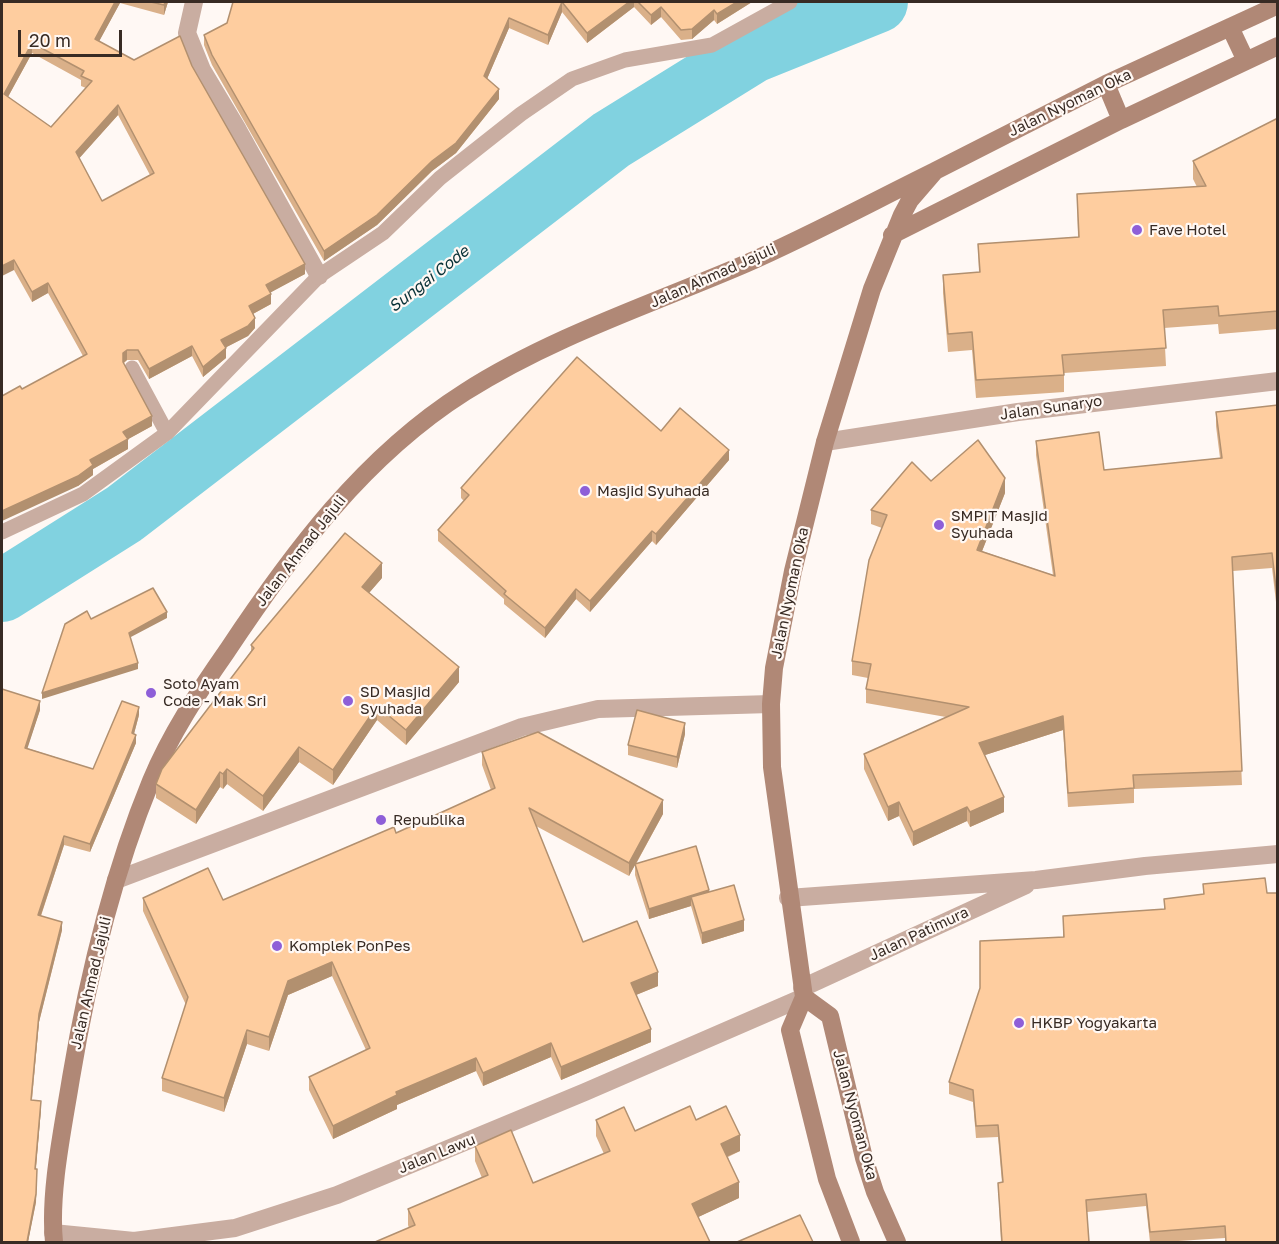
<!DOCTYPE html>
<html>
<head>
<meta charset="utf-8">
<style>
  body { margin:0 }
  #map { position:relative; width:1279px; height:1244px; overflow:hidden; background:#fff8f4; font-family:"Golos Text",sans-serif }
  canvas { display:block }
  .frame { position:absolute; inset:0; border:3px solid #382b24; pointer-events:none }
  .scale { position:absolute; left:18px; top:30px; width:104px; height:27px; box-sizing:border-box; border:3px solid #382b24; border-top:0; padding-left:8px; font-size:18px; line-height:21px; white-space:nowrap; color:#382b24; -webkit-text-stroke:4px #fff8f4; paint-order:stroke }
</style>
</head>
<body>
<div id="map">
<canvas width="1279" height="1244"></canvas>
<div class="frame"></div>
<div class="scale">20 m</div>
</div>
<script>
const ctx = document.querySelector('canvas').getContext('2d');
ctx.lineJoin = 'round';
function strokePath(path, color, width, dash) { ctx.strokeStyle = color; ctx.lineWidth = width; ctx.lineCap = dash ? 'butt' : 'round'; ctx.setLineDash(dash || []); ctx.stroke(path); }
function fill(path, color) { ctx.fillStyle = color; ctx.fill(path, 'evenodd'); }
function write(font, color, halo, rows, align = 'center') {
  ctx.font = font + ' "Golos Text",sans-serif'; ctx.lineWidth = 4.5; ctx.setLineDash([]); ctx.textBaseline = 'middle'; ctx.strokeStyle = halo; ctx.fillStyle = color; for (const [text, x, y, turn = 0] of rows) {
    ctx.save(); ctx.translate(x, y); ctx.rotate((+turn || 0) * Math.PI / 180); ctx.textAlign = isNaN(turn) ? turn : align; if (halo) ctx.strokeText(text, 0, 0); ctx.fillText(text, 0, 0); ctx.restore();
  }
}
const river = new Path2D(`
  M2,591L124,514L611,140L753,52L877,2`);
const lane = new Path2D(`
  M132,368L167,433
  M2,532L83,494L167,433L319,276L383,233L440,178L521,114L572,79L625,60L712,45L790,2`);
const street = new Path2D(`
  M194,2L187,33L202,70L238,130L319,276
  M825,442L1018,412L1278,381
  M116,880L522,727L598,709L771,704
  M788,898L1036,880L1145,866L1278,854
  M802,988L1026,885
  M53,1233L134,1241L235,1228L337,1195L585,1092L804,997`);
const secondary = new Path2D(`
  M1230,27L1246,61
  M1106,84L1121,120
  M892,235L1121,120L1278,46
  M804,997L830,1016L864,1158L875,1192L897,1242
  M54,1242C49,1193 63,1128 71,1078C88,976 112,876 151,781C170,735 199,691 227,651C292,553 364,456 465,392C551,337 652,304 745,264C809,236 872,202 935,171
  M851,1242L827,1179L790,1030L804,997L772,767L771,704L774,668L793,571L825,442L872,289L902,215L910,200L935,171L1106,84L1278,5`);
const wall = new Path2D(`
  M2,2H168L164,15L120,3L99,41L134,60L192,66L305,274L270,292L271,304L253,314L255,328L248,336L226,347V358L203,377L192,356L149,379L138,360H127L124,363L152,426L128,439V449L93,469V475L78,486L22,389L83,356L48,293L32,302L14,270ZM32,53L81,80V86L86,88L51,127L8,97ZM118,115L150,175L102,201L79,158Z
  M233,2H752L717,24L714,20L692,39L681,40L661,17L651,25L634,7L587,43L562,12L548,45L509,28L487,79L499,99L456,153L432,171L377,225L324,261L212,65L204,45V35L227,23Z
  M1278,118V329L1219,334L1218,324L1164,328L1166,366L1064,373V392L976,398L972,350L948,352L943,293V275L979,273L978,244L1078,237L1077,194L1197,187L1193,179V161Z
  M1278,405V619L1272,568L1233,571L1242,785L1134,789V803L1068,807L1063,730L985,755L1004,812L970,827L967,821L913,846L899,816L888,821L864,769V754L946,717L866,703V689L868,678L852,675V661L882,528L871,524V510L931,481L1005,493L982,551L1053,575L1036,455V441L1104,470L1220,458L1216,426V412Z
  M661,431L729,460L656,545L652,541L590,612L576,599L545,638L504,604V599L438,541V530L464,501L461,498V488Z
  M382,578L369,593L459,682L406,745L377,720L333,785L299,762L263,811L227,784L223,789L220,787L196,824L156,798V784L251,651V645Z
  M2,689L40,710L27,748L93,769L139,715L134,734L136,743L90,852L64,845L41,916L62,930L39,1022L32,1100L41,1109L36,1169V1202L28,1242H2Z
  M685,734L677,768L628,755V745Z
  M482,752L663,814L636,864L709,892L744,931L702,944L691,906L649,919L635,875V865L629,876L536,826L583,942L658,986L636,995L651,1042L561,1080L551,1057L483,1086L476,1071L397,1105V1109L333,1139L309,1090V1077L366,1050L332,976L288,995L269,1051L247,1044L224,1112L162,1091V1078L186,1005L143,911V898L223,900L396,833L491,790L482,765Z
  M1203,884L1278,1242H1225V1238L1163,1242H1150L1146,1206L1087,1212L1089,1242H1001L998,1183H1002L998,1137L976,1138L973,1102L949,1094V1082L1063,937V916L1164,909V899L1203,894Z
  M596,1120L635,1131L696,1120L740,1151L728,1157L739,1198L698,1217L409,1228L408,1225V1209L482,1178L475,1161V1146L533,1183L604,1154L596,1136Z`);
const shadedWall = new Path2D(`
  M115,2H120V3L95,49V39Z
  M165,2H168L164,15V5Z
  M562,2V12L548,45V35Z
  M629,2H634V7L587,43V33Z
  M737,2H752L717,24V14Z
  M661,7V17L651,25V15Z
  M714,10V20L692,39V29Z
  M509,18V28L484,86V76Z
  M32,43V53L4,104V94Z
  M499,89V99L456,153L432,171L377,225L324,261V251Z
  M118,105V115L76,162V152Z
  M14,260V270L2,276V266Z
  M305,264V274L266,295V285Z
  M48,283V293L32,302V292Z
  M271,294V304L249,316V306Z
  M255,318V328L248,336L221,350V340Z
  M192,346V356L149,379V369Z
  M226,348V358L203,377V367Z
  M127,350V360L123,363V353Z
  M152,416V426L123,442V432Z
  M128,439V449L93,469V475L78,486L2,521V511L90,460Z
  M729,450V460L656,545V534Z
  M1005,478V493L977,564V550Z
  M652,531V541L590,612V601Z
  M382,563V578L362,601V587Z
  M576,589V599L545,638V628Z
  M167,612V618L129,638V633Z
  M138,663V669L42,699V693Z
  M459,667V682L406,745V730Z
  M40,701V710L25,756V748Z
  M377,706V720L333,785V770Z
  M139,707V715L132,741V733Z
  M1063,716V730L979,757V743Z
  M685,723V734L677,768V757Z
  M136,735V743L90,852V844Z
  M299,747V762L263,811V796Z
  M227,769V784L223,789V774Z
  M220,772V787L196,824V810Z
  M1004,797V812L970,827V812Z
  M663,800V814L629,876V863Z
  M899,802V816L888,821V807Z
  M967,807V821L913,846V832Z
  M64,836V845L38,924V915Z
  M709,890V901L691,897V906L649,919V909Z
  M744,920V931L702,944V933Z
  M62,922V930L39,1022L31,1108L39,1014Z
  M332,962V976L288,995L269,1051V1037L288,981Z
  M658,972V986L631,997V983Z
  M651,1029V1042L561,1080V1067Z
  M247,1030V1044L224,1112V1098Z
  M551,1043V1057L483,1086V1073Z
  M476,1058V1071L397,1105V1109L333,1139V1126L396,1092Z
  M41,1101V1109L35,1177V1169Z
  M740,1135V1151L721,1159V1144Z
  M37,1177L36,1202L28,1242H27Z
  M739,1182V1198L692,1220V1204Z`);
const building = new Path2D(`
  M2,2H115L95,39L134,60L180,36L192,66L305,264L266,285L271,294L249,306L255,318L248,326L221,340L226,348L203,367L192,346L149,369L138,350H127L123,353V362L152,416L123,432L128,439L90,460L93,465L78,476L2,511V396L20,386L22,389L87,354L48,283L32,292L14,260L2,266ZM32,43L84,71L81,76L92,81L51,127L4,94ZM118,105L154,173L102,201L76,152Z
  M151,2H165L164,5Z
  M233,2H629L587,33L562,2L548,35L509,18L484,76L499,89L456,143L432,161L377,215L324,251L212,55L204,35L227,23Z
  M638,2H737L717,14L714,10L692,29L681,30L661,7L651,15Z
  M1278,118V311L1219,316L1218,306L1163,310L1166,348L1062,355L1064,375L976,380L972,332L948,334L943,275L980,272L978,244L1079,237L1077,194L1206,186L1193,161Z
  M577,357L661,431L680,408L729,450L656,534L652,531L590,601L576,589L545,628L504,594L506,591L438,530L469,495L461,488Z
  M1278,405V605L1272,553L1232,557L1242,771L1133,775L1134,788L1068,793L1063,716L979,743L1004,797L970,812L967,807L913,832L899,802L888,807L864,754L969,707L866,689L871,664L852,661L869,560L887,515L871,510L912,462L931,481L978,440L1005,478L977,550L1055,576L1036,441L1099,432L1104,470L1222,458L1216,412Z
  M345,533L382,563L362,587L459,667L406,730L377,706L333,770L299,747L263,796L227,769L223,774L220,772L196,810L156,784L162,769L254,648L251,645Z
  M153,588L167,612L129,633L138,663L42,693L65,624L87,611L91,619Z
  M2,689L40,701L25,748L93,769L122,701L139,707L132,733L136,735L90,844L64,836L38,915L62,922L39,1014L31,1100L41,1101L35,1169H37L36,1194L27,1242H2Z
  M637,710L685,723L677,757L628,745Z
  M538,732L663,800L629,863L529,808L583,942L637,921L658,972L631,983L651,1029L561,1067L551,1043L483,1073L476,1058L396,1092L397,1095L333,1126L309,1077L370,1048L332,962L288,981L269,1037L247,1030L224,1098L162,1078L188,997L143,898L208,868L223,900L394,827L396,833L495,788L482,752Z
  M696,846L709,890L649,909L635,864Z
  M1265,878L1267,893H1278V1242H1226L1225,1226L1150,1232L1146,1194L1086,1200L1089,1242H1002L998,1183L1003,1182L998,1125L976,1126L973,1090L949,1082L980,988V941L1064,937L1063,916L1165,909L1164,899L1204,894L1203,884Z
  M734,885L744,920L702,933L691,897Z
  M690,1106L696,1120L726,1106L740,1135L721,1144L739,1182L692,1204L710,1242H375L415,1225L408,1209L488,1175L475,1146L511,1130L533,1183L610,1151L596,1120L624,1107L635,1131Z
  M800,1215L813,1242H737Z`);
const markers = [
  [1137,230,6,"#8e5fd8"],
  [585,491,6,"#8e5fd8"],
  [939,525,6,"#8e5fd8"],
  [151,693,6,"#8e5fd8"],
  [348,701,6,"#8e5fd8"],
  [381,820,6,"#8e5fd8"],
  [277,946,6,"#8e5fd8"],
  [1019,1023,6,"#8e5fd8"]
];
const streetNames = [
  ["Jalan Nyoman Oka",1070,103,-26],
  ["Jalan Ahmad Jajuli",713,276,-24],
  ["Jalan Sunaryo",1051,408,-8],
  ["Jalan Ahmad Jajuli",301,551,-52],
  ["Jalan Nyoman Oka",790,593,-78],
  ["Jalan Patimura",919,934,-25],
  ["Jalan Ahmad Jajuli",91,983,-77],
  ["Jalan Nyoman Oka",855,1115,75],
  ["Jalan Lawu",437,1154,-22]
];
const poiNames = [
  ["Fave Hotel",1149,230],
  ["Masjid Syuhada",597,491],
  ["SMPIT Masjid",951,516],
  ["Syuhada",951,533],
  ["Soto Ayam",163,684],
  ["Code - Mak Sri",163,701],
  ["SD Masjid",360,692],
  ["Syuhada",360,709],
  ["Republika",393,820],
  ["Komplek PonPes",289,946],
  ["HKBP Yogyakarta",1031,1023]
];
const waterNames = [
  ["Sungai Code",429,279,-38]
];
strokePath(river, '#81d2e0', 62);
strokePath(lane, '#c9ada1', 15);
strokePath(street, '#c9ada1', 18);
strokePath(secondary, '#b08876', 18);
fill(wall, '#dab089');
fill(shadedWall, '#b2906f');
fill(building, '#fecd9f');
strokePath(building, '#b2906f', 1.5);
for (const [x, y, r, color] of markers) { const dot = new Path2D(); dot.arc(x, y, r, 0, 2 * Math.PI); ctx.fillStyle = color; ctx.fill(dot); strokePath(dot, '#fff8f4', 2); }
write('15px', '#382b24', '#fff8f4', streetNames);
write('15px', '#382b24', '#fff8f4', poiNames, 'left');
write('italic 16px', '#093238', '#fff8f4', waterNames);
</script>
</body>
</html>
